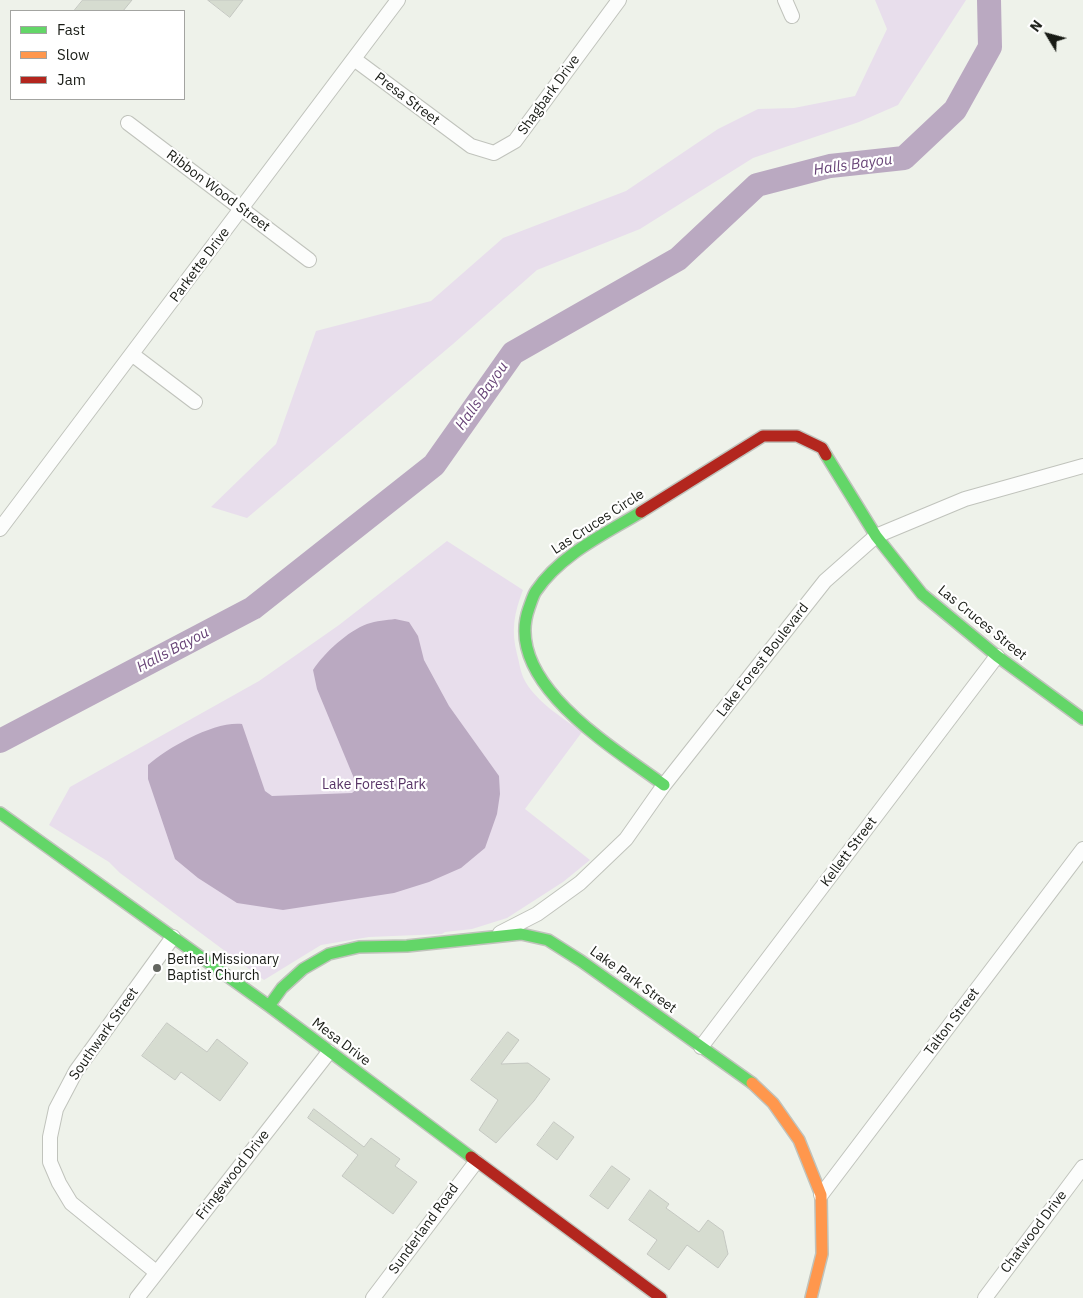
<!DOCTYPE html>
<html>
<head>
<meta charset="utf-8">
<style>
  body { margin:0 }
  #map { position:relative; width:1083px; height:1298px; overflow:hidden; background:#eef2ea; font-family:"IBM Plex Sans",sans-serif }
  canvas { display:block }
  .legend { position:absolute; left:10px; top:10px; width:175px; height:90px; box-sizing:border-box; background:#fff; border:1px solid #a3a4a1; margin:0; padding:6px 9px; list-style:none; font-size:15px; color:#181b15 }
  .legend li { display:flex; align-items:center; gap:10px; height:25px }
  .legend b { width:25px; border:1px solid #a3a4a1 }
  .north { position:absolute; left:1023px; top:10px; width:50px; height:50px; -webkit-text-stroke:4px #fff; paint-order:stroke; rotate:307deg; font-size:14px; font-weight:700; line-height:20px; text-align:center; color:#181b15 }
  .north::after { content:''; display:block; margin:auto; width:18px; height:22px; background:#181b15; clip-path:polygon(50% 0,100% 100%,50% 72%,0 100%) }
</style>
</head>
<body>
<div id="map">
<canvas width="1083" height="1298"></canvas>
<ul class="legend">
<li><b style="height:6px;background:#63d668"></b>Fast</li>
<li><b style="height:6px;background:#ff974d"></b>Slow</li>
<li><b style="height:6px;background:#b3261e"></b>Jam</li>
</ul>
<div class="north">N</div>
</div>
<script>
const ctx = document.querySelector('canvas').getContext('2d');
ctx.lineJoin = 'round';
function fill(path, color) { ctx.fillStyle = color; ctx.fill(path, 'evenodd'); }
function strokePath(path, color, width, dash) { ctx.strokeStyle = color; ctx.lineWidth = width; ctx.lineCap = dash ? 'butt' : 'round'; ctx.setLineDash(dash || []); ctx.stroke(path); }
function write(font, color, halo, rows, align = 'center') {
  ctx.font = font + ' "IBM Plex Sans",sans-serif'; ctx.lineWidth = 4.5; ctx.setLineDash([]); ctx.textBaseline = 'middle'; ctx.strokeStyle = halo; ctx.fillStyle = color; for (const [text, x, y, turn = 0] of rows) {
    ctx.save(); ctx.translate(x, y); ctx.rotate((+turn || 0) * Math.PI / 180); ctx.textAlign = isNaN(turn) ? turn : align; if (halo) ctx.strokeText(text, 0, 0); ctx.fillText(text, 0, 0); ctx.restore();
  }
}
const green = new Path2D(`
  M875,0H966L898,105L859,122L753,158L640,229L537,270L453,344L247,518L211,507L276,444L316,331L431,301L503,238L626,191L718,129L758,109L794,108L855,96L887,29Z
  M447,541L523,590C514,613 511,631 517,654C519,661 520,670 523,677C534,701 562,717 582,732L525,809L590,860L563,882L507,918L472,929L445,932L442,934L369,937L321,945L264,980L120,873L109,862L49,825L70,787L259,681L339,625Z`);
const water = new Path2D(`
  M395,619L409,622L418,636L424,660L449,706L499,776L500,794L497,814L485,848L461,868L429,882L394,893L283,910L237,903L198,878L175,859L148,779V765C169,747 214,721 242,724L265,791L272,796L352,793L358,788L317,689L313,670C324,653 348,631 367,624C376,621 387,620 395,619Z`);
const river = new Path2D(`
  M0,741L253,608L434,465L513,353L678,259L757,185L830,166L904,158L955,110L990,47L989,0`);
const building = new Path2D(`
  M83,0H132L123,11H74Z
  M208,0H243L230,17Z
  M167,1023L207,1052L217,1039L248,1063L220,1101L181,1072L175,1080L142,1056Z
  M508,1032L519,1040L501,1064L528,1063L550,1079L534,1101L496,1143L479,1130L498,1100L471,1080Z
  M314,1109L364,1147L371,1138L400,1159L395,1166L417,1182L393,1214L342,1176L358,1155L308,1118Z
  M554,1122L574,1137L557,1160L537,1145Z
  M612,1166L630,1179L608,1209L590,1196Z
  M650,1190L669,1204L666,1208L699,1232L708,1220L723,1231L728,1254L718,1268L687,1245L669,1270L647,1254L657,1240L629,1220Z`);
const street = new Path2D(`
  M785,0L792,16
  M354,59L471,146L494,153L515,141L619,0
  M128,123L309,260
  M133,355L195,402
  M0,529L398,0
  M500,933L537,914L580,883L626,839L664,785L825,581L876,536L965,499L1083,466
  M701,1047L997,656
  M821,1195L1083,849
  M156,1272L71,1203L59,1183L50,1162V1137L56,1109L76,1071L173,937
  M137,1298L329,1052
  M373,1298L476,1162
  M985,1298L1083,1167`);
const fast = new Path2D(`
  M826,455L876,536L922,594L997,656L1083,719
  M641,512C605,534 561,554 536,591C533,595 531,603 529,608C502,682 614,748 664,785
  M0,813L269,1006L471,1157
  M269,1006L282,988L303,969L329,954L359,947L407,946L521,934L548,940L581,961L752,1083`);
const slow = new Path2D(`
  M752,1083L773,1103L799,1140L821,1195L822,1254L811,1298`);
const jam = new Path2D(`
  M641,512L763,436H797L822,448L826,455
  M471,1157L661,1298`);
const markers = [
  [157,968,5,"#636660"]
];
const streetNames = [
  ["Shagbark Drive",549,95,-54],
  ["Presa Street",407,99,37],
  ["Ribbon Wood Street",218,191,37],
  ["Parkette Drive",200,265,-53],
  ["Las Cruces Circle",598,522,-33],
  ["Las Cruces Street",982,623,39],
  ["Lake Forest Boulevard",763,660,-52],
  ["Kellett Street",849,852,-53],
  ["Lake Park Street",633,980,36],
  ["Talton Street",952,1022,-53],
  ["Southwark Street",104,1034,-55],
  ["Mesa Drive",341,1042,37],
  ["Fringewood Drive",233,1175,-52],
  ["Sunderland Road",424,1229,-54],
  ["Chatwood Drive",1034,1232,-53]
];
const parkNames = [
  ["Lake Forest Park",374,785]
];
const poiNames = [
  ["Bethel Missionary",167,960],
  ["Baptist Church",167,976]
];
const waterNames = [
  ["Halls Bayou",853,165,-8],
  ["Halls Bayou",482,396,-55],
  ["Halls Bayou",173,650,-28]
];
fill(green, '#e8deec');
fill(water, '#baa9c1');
strokePath(river, '#baa9c1', 24);
fill(building, '#d6dcd0');
strokePath(building, '#c4c7c1', 1);
strokePath(street, '#c0c3bc', 16);
strokePath(fast, '#c0c3bc', 14);
strokePath(slow, '#c0c3bc', 14);
strokePath(jam, '#c0c3bc', 14);
strokePath(street, '#fcfdfc', 14);
strokePath(fast, '#63d668', 11);
strokePath(slow, '#ff974d', 11);
strokePath(jam, '#b3261e', 11);
for (const [x, y, r, color] of markers) { const dot = new Path2D(); dot.arc(x, y, r, 0, 2 * Math.PI); ctx.fillStyle = color; ctx.fill(dot); strokePath(dot, '#fff', 2); }
write('14px', '#181b15', '#fff', streetNames);
write('14px', '#573466', '#fff', parkNames);
write('14px', '#181b15', '#fff', poiNames, 'left');
write('italic 15px', '#684477', '#fff', waterNames);
</script>
</body>
</html>
